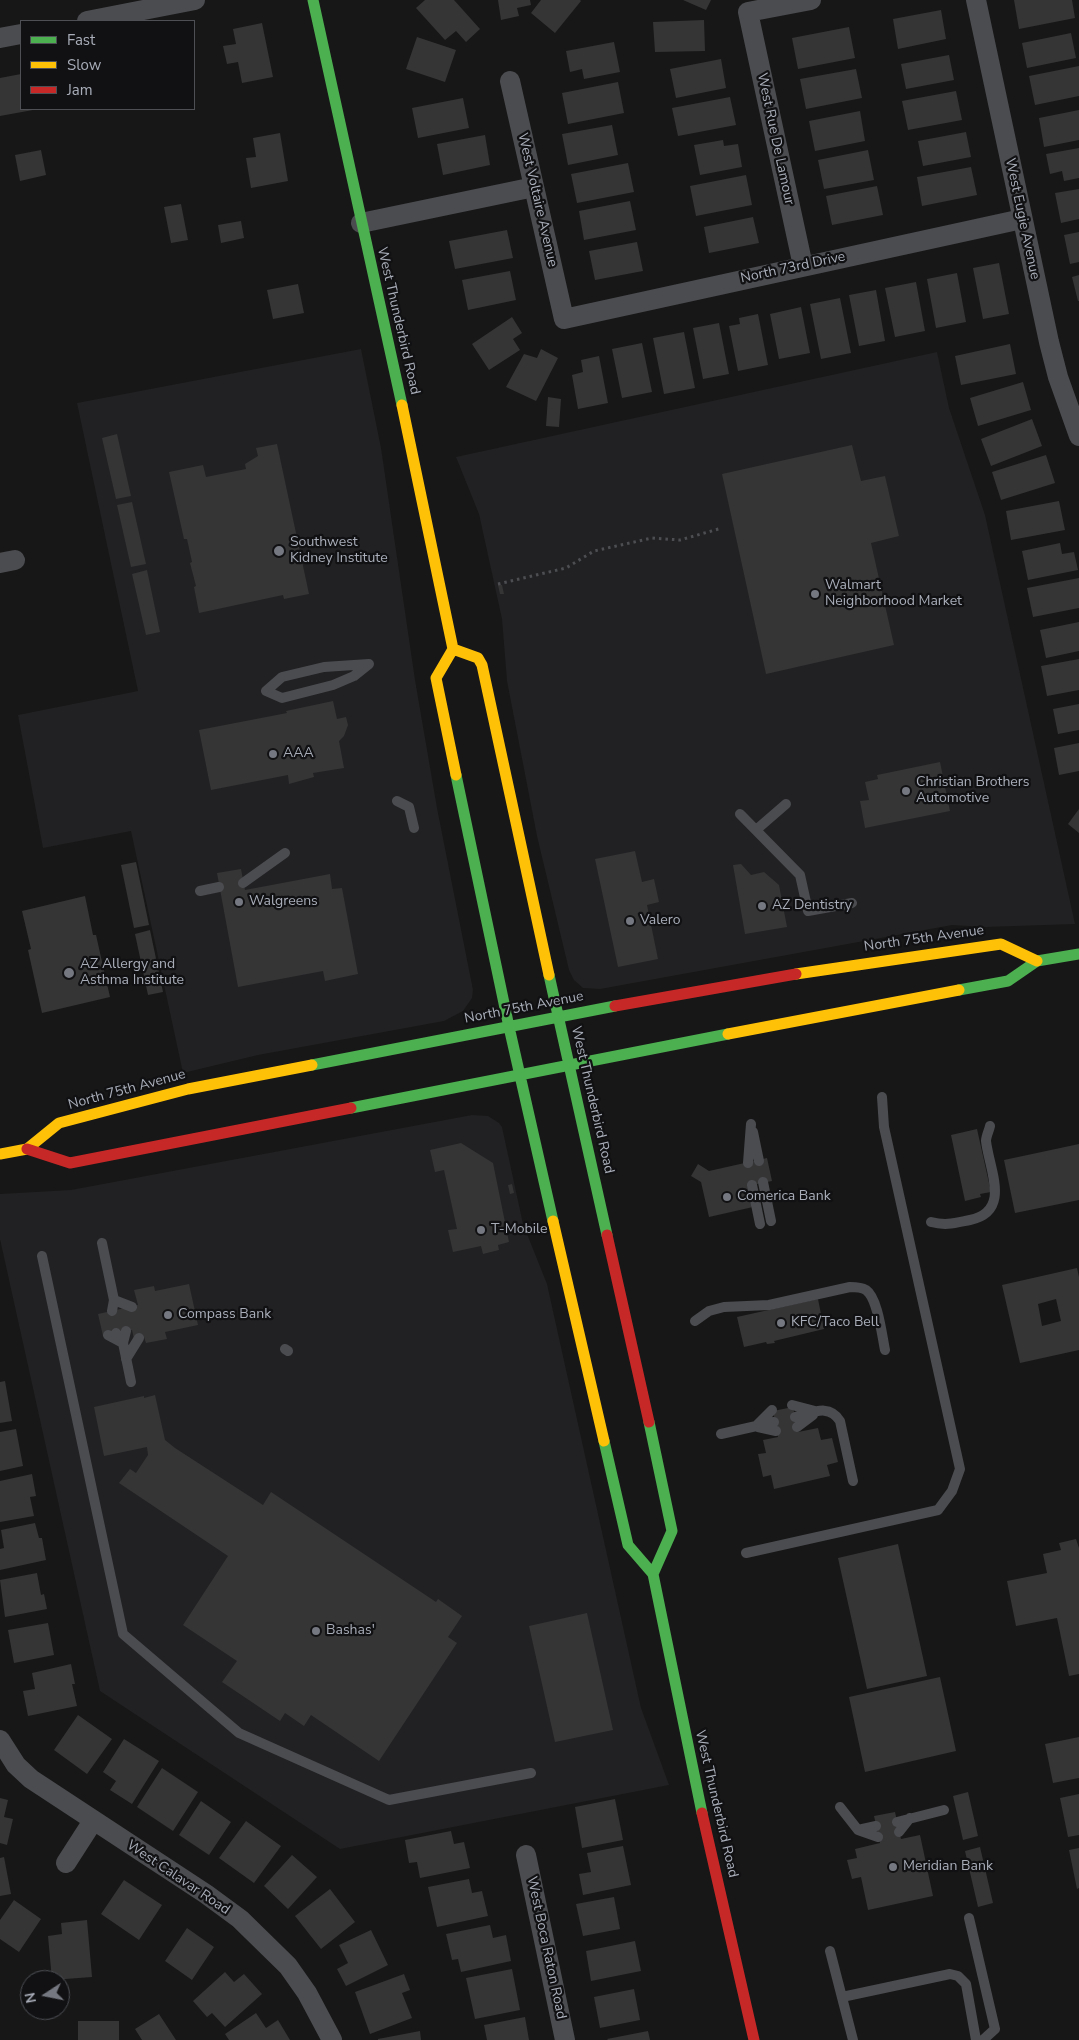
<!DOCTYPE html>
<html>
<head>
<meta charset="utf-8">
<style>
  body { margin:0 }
  #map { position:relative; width:1079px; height:2040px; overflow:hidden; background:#171717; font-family:"Nunito Sans",sans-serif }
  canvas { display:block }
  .legend { position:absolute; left:20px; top:20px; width:175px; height:90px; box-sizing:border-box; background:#111113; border:1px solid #4d4f55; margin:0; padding:6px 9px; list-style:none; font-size:15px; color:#a8adb8 }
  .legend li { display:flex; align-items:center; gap:10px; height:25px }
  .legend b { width:25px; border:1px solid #4d4f55 }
  .north { position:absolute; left:20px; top:1970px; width:50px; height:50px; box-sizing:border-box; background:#111113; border:1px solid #4d4f55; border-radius:50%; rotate:259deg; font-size:14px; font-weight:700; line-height:20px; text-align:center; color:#a8adb8 }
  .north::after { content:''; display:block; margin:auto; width:18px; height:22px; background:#757880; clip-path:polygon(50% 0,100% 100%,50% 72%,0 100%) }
</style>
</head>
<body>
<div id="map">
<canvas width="1079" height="2040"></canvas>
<ul class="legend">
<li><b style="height:6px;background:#4caf50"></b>Fast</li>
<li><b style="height:6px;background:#ffc107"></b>Slow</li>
<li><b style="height:6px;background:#c62828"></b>Jam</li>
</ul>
<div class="north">N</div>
</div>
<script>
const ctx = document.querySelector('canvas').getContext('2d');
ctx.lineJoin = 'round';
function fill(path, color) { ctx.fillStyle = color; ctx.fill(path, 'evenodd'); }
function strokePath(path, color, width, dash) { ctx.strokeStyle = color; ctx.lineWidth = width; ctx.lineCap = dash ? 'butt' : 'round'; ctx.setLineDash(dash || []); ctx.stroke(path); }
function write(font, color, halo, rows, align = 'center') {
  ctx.font = font + ' "Nunito Sans",sans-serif'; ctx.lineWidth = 4.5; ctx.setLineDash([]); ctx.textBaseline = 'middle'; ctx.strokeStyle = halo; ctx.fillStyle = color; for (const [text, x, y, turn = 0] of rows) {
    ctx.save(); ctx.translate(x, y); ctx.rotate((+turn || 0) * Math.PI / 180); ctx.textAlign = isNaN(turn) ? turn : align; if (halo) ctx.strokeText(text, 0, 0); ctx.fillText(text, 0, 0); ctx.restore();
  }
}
const built = new Path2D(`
  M361,349L381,448L415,680L437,808L473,990L472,998L463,1011L444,1021L258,1055L183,1073L131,831L43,848L18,715L138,691L77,403Z
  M937,352L949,408L985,515L1075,924L985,927L952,925L600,989L583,988L574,980L569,970L537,836L507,681L502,619L479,514L456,457Z
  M472,1115L488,1116L499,1123L502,1127L523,1224L547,1284L641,1708L669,1785L340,1849L100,1691L0,1239V1194L71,1190Z`);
const building = new Path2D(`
  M425,0H454L480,29L466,42L456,31L445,40L416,8Z
  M498,0H530L531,5L517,8L519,16L501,20Z
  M541,0H580L581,1L555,33L531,13Z
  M683,0H711L706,10Z
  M1014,0H1072L1075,18L1019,29Z
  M941,10L946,39L898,49L893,19Z
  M704,20L705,51L655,52L653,22Z
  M262,23L273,77L242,83L238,62L227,64L223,46L236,44L233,29Z
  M849,27L855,58L798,69L792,38Z
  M1071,33L1076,58L1027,68L1022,43Z
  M417,37L456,50L445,82L406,69Z
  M614,42L620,72L584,79L582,69L570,72L566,51Z
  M949,55L954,80L906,89L901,64Z
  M721,59L726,88L676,98L670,69Z
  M1079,66V96L1035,105L1029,76Z
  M856,69L862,98L806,109L800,79Z
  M21,74V109L33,110L0,116V78Z
  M618,82L624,113L568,124L562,93Z
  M956,91L962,120L908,130L902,101Z
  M730,97L736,125L678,136L672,108Z
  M463,98L469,128L418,138L412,108Z
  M1079,110V140L1044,147L1039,118Z
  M860,111L865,141L815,151L809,121Z
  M612,125L618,155L568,165L562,134Z
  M966,132L971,157L923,166L918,141Z
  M280,133L288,181L251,188L246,158L256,157L253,138Z
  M485,135L490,165L443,175L437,144Z
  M723,140L724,146L738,144L742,167L700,175L694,145Z
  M1079,148V178L1064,181L1062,171L1050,174L1046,154Z
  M41,150L46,175L20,181L15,155Z
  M868,150L874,180L824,189L818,160Z
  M628,163L634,192L577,203L571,174Z
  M971,167L977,195L922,206L917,177Z
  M746,175L752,205L696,216L690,186Z
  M877,186L883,215L832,225L826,196Z
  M1079,189V219L1061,223L1055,193Z
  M630,201L636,230L584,240L579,211Z
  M181,204L188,240L171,243L164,207Z
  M753,217L759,243L709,253L704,227Z
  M241,221L244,238L221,243L218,225Z
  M507,230L513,258L455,269L449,241Z
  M1079,232V262L1070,264L1064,235Z
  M637,242L643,271L595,280L589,251Z
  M999,263L1009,314L983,319L973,268Z
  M510,271L516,300L468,310L462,280Z
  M957,273L966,322L936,328L927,279Z
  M1079,275V301H1078L1072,277Z
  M916,282L925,331L895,337L885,288Z
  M298,284L304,313L273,319L267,290Z
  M876,290L885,341L859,346L849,295Z
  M840,298L851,353L821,359L810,304Z
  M801,307L810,353L779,359L770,314Z
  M758,314L768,365L738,371L729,326L740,324L739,318Z
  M512,317L522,333L513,339L520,350L489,370L472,344Z
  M719,323L729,374L703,379L693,328Z
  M684,332L695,388L664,394L653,338Z
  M642,343L652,392L622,398L612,349Z
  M1010,344L1016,374L961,385L955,356Z
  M541,349L558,358L536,401L506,387L524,354L537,358Z
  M599,356L608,403L578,409L572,375L583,372L581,360Z
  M1023,382L1031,410L978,426L970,398Z
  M548,397L561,399L559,427L546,426Z
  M1032,419L1042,446L991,466L981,439Z
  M117,434L131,496L116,499L102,438Z
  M277,444L309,594L284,599L283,595L199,613L194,587L196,586L190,563L192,562L187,539H184L169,472L203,465L206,477L246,469L245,464L258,456L256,448Z
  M852,445L861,481L885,476L899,536L871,543L894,645L766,674L722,474Z
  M1046,455L1055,483L1001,500L992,472Z
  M1059,501L1065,530L1011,540L1006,511Z
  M132,502L146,564L131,567L117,505Z
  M1060,543L1062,554L1074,552L1078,570L1028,580L1022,551Z
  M147,570L160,632L146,635L132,574Z
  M1079,578V608L1033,617L1027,588Z
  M498,585H502L504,594H500Z
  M1079,622V651L1046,658L1040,630Z
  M1079,659V690L1047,696L1041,666Z
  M333,701L337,719L346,717L348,725L344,736L339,741L344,768L313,773L314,777L289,784L288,775L211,790L199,730L287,713L286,711Z
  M1079,704V730L1058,734L1053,709Z
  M1079,743V771L1059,775L1054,748Z
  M940,762L950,811L865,828L860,801L869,800L865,782L878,779L877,775Z
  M1079,809V833L1068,824Z
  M635,851L642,882L654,879L659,902L647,905L658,959L618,967L595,859Z
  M136,862L149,925L134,928L121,865Z
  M741,864L751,875L764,872L779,885L787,927L745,934L733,865Z
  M241,869L245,890L330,874L332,889L342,888L358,974L325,981L323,971L238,987L217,873Z
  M85,896L93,935H96L110,997L42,1013L28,950L31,949L22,911Z
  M150,930L163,992L148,995L135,934Z
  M977,1129L991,1192L980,1194L981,1197L965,1201L951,1135Z
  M461,1143L493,1163L509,1242L498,1245L499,1250L483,1254L481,1246L453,1252L448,1230L457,1229L444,1170L435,1172L430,1150Z
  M1079,1144V1200L1015,1213L1004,1160Z
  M767,1158L772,1181L748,1186L753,1207L709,1217L701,1182L691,1176L698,1164L709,1171Z
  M512,1184L514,1193L510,1194L508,1185Z
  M1077,1268L1079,1277V1350L1020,1363L1002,1285ZM1056,1299L1061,1321L1042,1326L1038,1304Z
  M189,1284L198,1325L165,1332L167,1339L146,1343L144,1337L134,1339L132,1330L103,1336L98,1314L138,1305L134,1290L154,1286L155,1291Z
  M818,1299L824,1329L774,1341L775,1343L767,1344L766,1342L744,1347L737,1317Z
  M5,1381L12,1421L0,1423V1382Z
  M155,1395L165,1440L175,1448L263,1505L271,1492L436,1602L438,1599L462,1616L448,1637L457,1643L379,1761L311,1715L304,1726L285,1713L280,1721L222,1682L237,1661L183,1625L228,1556L119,1483L130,1469L136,1473L148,1455L147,1447L104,1456L94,1407L144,1396V1398Z
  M793,1407L798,1432L818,1428L821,1440L832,1438L838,1462L827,1465L830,1476L774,1489L771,1475L763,1477L758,1454L766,1453L763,1440L778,1437L773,1411Z
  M16,1429L23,1466L0,1471V1432Z
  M32,1474L36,1496L30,1497L34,1516L0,1522V1481Z
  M35,1523L39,1538H42L46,1560L0,1570V1549L4,1548L1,1530Z
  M1076,1539L1079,1548V1674L1069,1676L1057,1618L1016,1626L1007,1581L1047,1573L1043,1554L1061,1550L1059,1543Z
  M898,1544L927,1676L867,1689L838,1558Z
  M37,1573L41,1595L44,1594L47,1609L5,1617L0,1580Z
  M587,1613L613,1730L555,1742L529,1626Z
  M48,1623L54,1655L14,1663L8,1630Z
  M71,1664L75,1684H72L77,1706L28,1716L23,1691L35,1689L32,1673Z
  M940,1677L956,1751L865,1772L849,1697Z
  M78,1715L112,1739L87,1774L54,1750Z
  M1079,1737V1778L1053,1783L1045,1744Z
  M124,1739L159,1761L132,1804L110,1790L116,1781L103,1772Z
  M162,1768L198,1792L173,1831L137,1807Z
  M968,1792L978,1836L963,1840L953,1796Z
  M1079,1794V1835L1068,1837L1060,1798Z
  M0,1798L8,1800L4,1817L13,1819L7,1845L0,1843Z
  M615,1799L623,1840L582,1848L575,1807Z
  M201,1801L231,1822L209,1855L179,1835Z
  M895,1812L901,1839L920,1835L933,1896L868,1910L861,1877L852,1879L847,1860L857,1858L855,1849L880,1843L874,1816Z
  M246,1821L281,1846L254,1883L219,1858Z
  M451,1831L454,1844L464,1842L470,1868L420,1878L417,1862L409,1863L405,1840Z
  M623,1846L631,1885L583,1895L579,1874L591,1872L587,1853Z
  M980,1847L993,1903L978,1907L965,1851Z
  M1079,1848V1888L1077,1889L1069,1850Z
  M292,1855L317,1877L288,1909L264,1886Z
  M4,1857L11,1894L0,1896V1858Z
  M469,1879L472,1893L482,1891L488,1916L437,1927L428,1887Z
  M124,1880L162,1905L139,1940L101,1914Z
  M330,1889L355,1922L321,1949L295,1916Z
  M614,1897L620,1929L583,1936L576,1904Z
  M14,1900L41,1919L19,1952L0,1939V1920Z
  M87,1920L92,1977L52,1980L48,1936L62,1934L61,1923Z
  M490,1925L493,1938L506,1935L511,1961L461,1972L458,1959L452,1960L446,1934Z
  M187,1928L214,1947L192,1980L165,1961Z
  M371,1930L388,1965L346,1986L337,1969L348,1963L339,1945Z
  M635,1941L641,1971L591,1981L586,1951Z
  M512,1969L520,2010L475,2019L466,1978Z
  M225,1972L234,1982L244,1974L262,1994L225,2027L212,2013L207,2017L193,2001Z
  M404,1974L410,1990L402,1993L412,2018L370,2034L355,1992Z
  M634,1989L640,2020L600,2028L594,1997Z
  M256,2013L266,2028L278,2020L290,2040H229L225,2034Z
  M159,2014L176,2040H142L135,2029Z
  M525,2017L529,2040H487L484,2025Z
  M78,2021H119V2040H78Z
  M420,2031L421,2040H378V2039Z
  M648,2031L650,2040H608L607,2039Z`);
const path = new Path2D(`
  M498,584L566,568L594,551L652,538L680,540L722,528`);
const lane = new Path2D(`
  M369,664L354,676L333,685L282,698L266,691L282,677L324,667Z
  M397,801L409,807L414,828
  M740,814L800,875L808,911L852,903
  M756,830L786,804
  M243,883L285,853
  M200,891L219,887
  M753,1132L759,1161
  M748,1163L751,1124
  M763,1182L771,1221
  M752,1185L760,1224
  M931,1222C946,1226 955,1223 970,1220C1012,1211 989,1169 986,1141C986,1136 989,1131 990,1126
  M102,1243L114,1300L112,1311
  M42,1256L123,1634L239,1733L389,1800L531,1773
  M114,1300L132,1307
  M695,1321L709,1311L724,1307L769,1305L850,1287C856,1287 861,1287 866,1290C878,1298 882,1336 885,1350
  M116,1333L123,1343L131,1382
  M108,1335L123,1343L126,1331
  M285,1349L288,1351
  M126,1359L139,1338
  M792,1405L815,1411
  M795,1417C812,1413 829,1403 840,1421L853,1481
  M757,1425L772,1410
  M758,1427L776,1431
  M797,1427L813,1415
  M721,1434L774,1422
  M746,1553L938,1510L952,1491L960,1469L884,1127L882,1097
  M840,1807L858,1830L876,1826
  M897,1822L944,1810
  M858,1830L878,1837
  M899,1832L910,1818
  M969,1918L995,2029L983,2040
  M830,1951L853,2040
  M842,1997L950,1974L958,1976L966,1984L976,2040`);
const street = new Path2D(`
  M976,0L1049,342L1058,377L1079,436
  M87,21L195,0
  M0,38L21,34
  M510,81L564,319L1022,219
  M361,223L534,187
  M803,266L748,12L811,0
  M0,563L15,560
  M0,1740L16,1765L31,1779L206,1894L240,1919L288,1966L307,1993L332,2040
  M526,1855L565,2040
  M66,1863L93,1821`);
const fast = new Path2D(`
  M313,0L402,405
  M456,775L509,1027L553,1221
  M549,975L607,1235
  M959,990L1008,981L1037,961L1079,954
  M312,1065L615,1006
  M351,1108L728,1034
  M649,1422L672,1531L653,1574
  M604,1441L628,1545L653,1574L702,1813`);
const slow = new Path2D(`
  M402,405L453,649L436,678L456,775
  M453,649L478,658L482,665L549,975
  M796,974L1001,944L1037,961
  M728,1034L959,990
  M0,1154L27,1149L59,1123L188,1089L312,1065
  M553,1221L604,1441`);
const jam = new Path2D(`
  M615,1006L796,974
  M27,1149L70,1163L351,1108
  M607,1235L649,1422
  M702,1813L754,2040`);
const markers = [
  [279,551,6,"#757880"],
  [815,594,5,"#757880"],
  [273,754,5,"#757880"],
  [906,791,5,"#757880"],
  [239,902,5,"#757880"],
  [762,906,5,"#757880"],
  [630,921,5,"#757880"],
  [69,973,6,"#757880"],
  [727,1197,5,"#757880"],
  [481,1230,5,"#757880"],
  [168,1315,5,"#757880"],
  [781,1323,5,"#757880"],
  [316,1631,5,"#757880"],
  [893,1867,5,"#757880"]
];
const streetNames = [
  ["West Rue De Lamour",775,139,78],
  ["West Voltaire Avenue",537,200,77],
  ["West Eugie Avenue",1022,219,78],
  ["North 73rd Drive",793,268,-12],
  ["West Thunderbird Road",398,321,77],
  ["North 75th Avenue",924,939,-8],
  ["North 75th Avenue",524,1008,-11],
  ["North 75th Avenue",127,1090,-15],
  ["West Thunderbird Road",592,1100,77],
  ["West Thunderbird Road",716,1804,77],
  ["West Calavar Road",178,1878,34],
  ["West Boca Raton Road",546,1948,78]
];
const poiNames = [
  ["Southwest",290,543],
  ["Kidney Institute",290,559],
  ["Walmart",825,586],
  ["Neighborhood Market",825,602],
  ["AAA",283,754],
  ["Christian Brothers",916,783],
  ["Automotive",916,799],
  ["Walgreens",249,902],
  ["AZ Dentistry",772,906],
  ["Valero",640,921],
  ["AZ Allergy and",80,965],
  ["Asthma Institute",80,981],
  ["Comerica Bank",737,1197],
  ["T-Mobile",491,1230],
  ["Compass Bank",178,1315],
  ["KFC/Taco Bell",791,1323],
  ["Bashas'",326,1631],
  ["Meridian Bank",903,1867]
];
fill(built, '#212123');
fill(building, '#353536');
strokePath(path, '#4d4e52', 3, [2.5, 4]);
strokePath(lane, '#4b4c50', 10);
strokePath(street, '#4b4c50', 20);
strokePath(fast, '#4caf50', 11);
strokePath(slow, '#ffc107', 11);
strokePath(jam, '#c62828', 11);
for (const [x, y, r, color] of markers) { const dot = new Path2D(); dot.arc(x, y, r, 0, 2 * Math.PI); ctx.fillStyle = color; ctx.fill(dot); strokePath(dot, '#111113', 2); }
write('14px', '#a8adb8', '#111113', streetNames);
write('14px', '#a8adb8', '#111113', poiNames, 'left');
</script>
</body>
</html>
